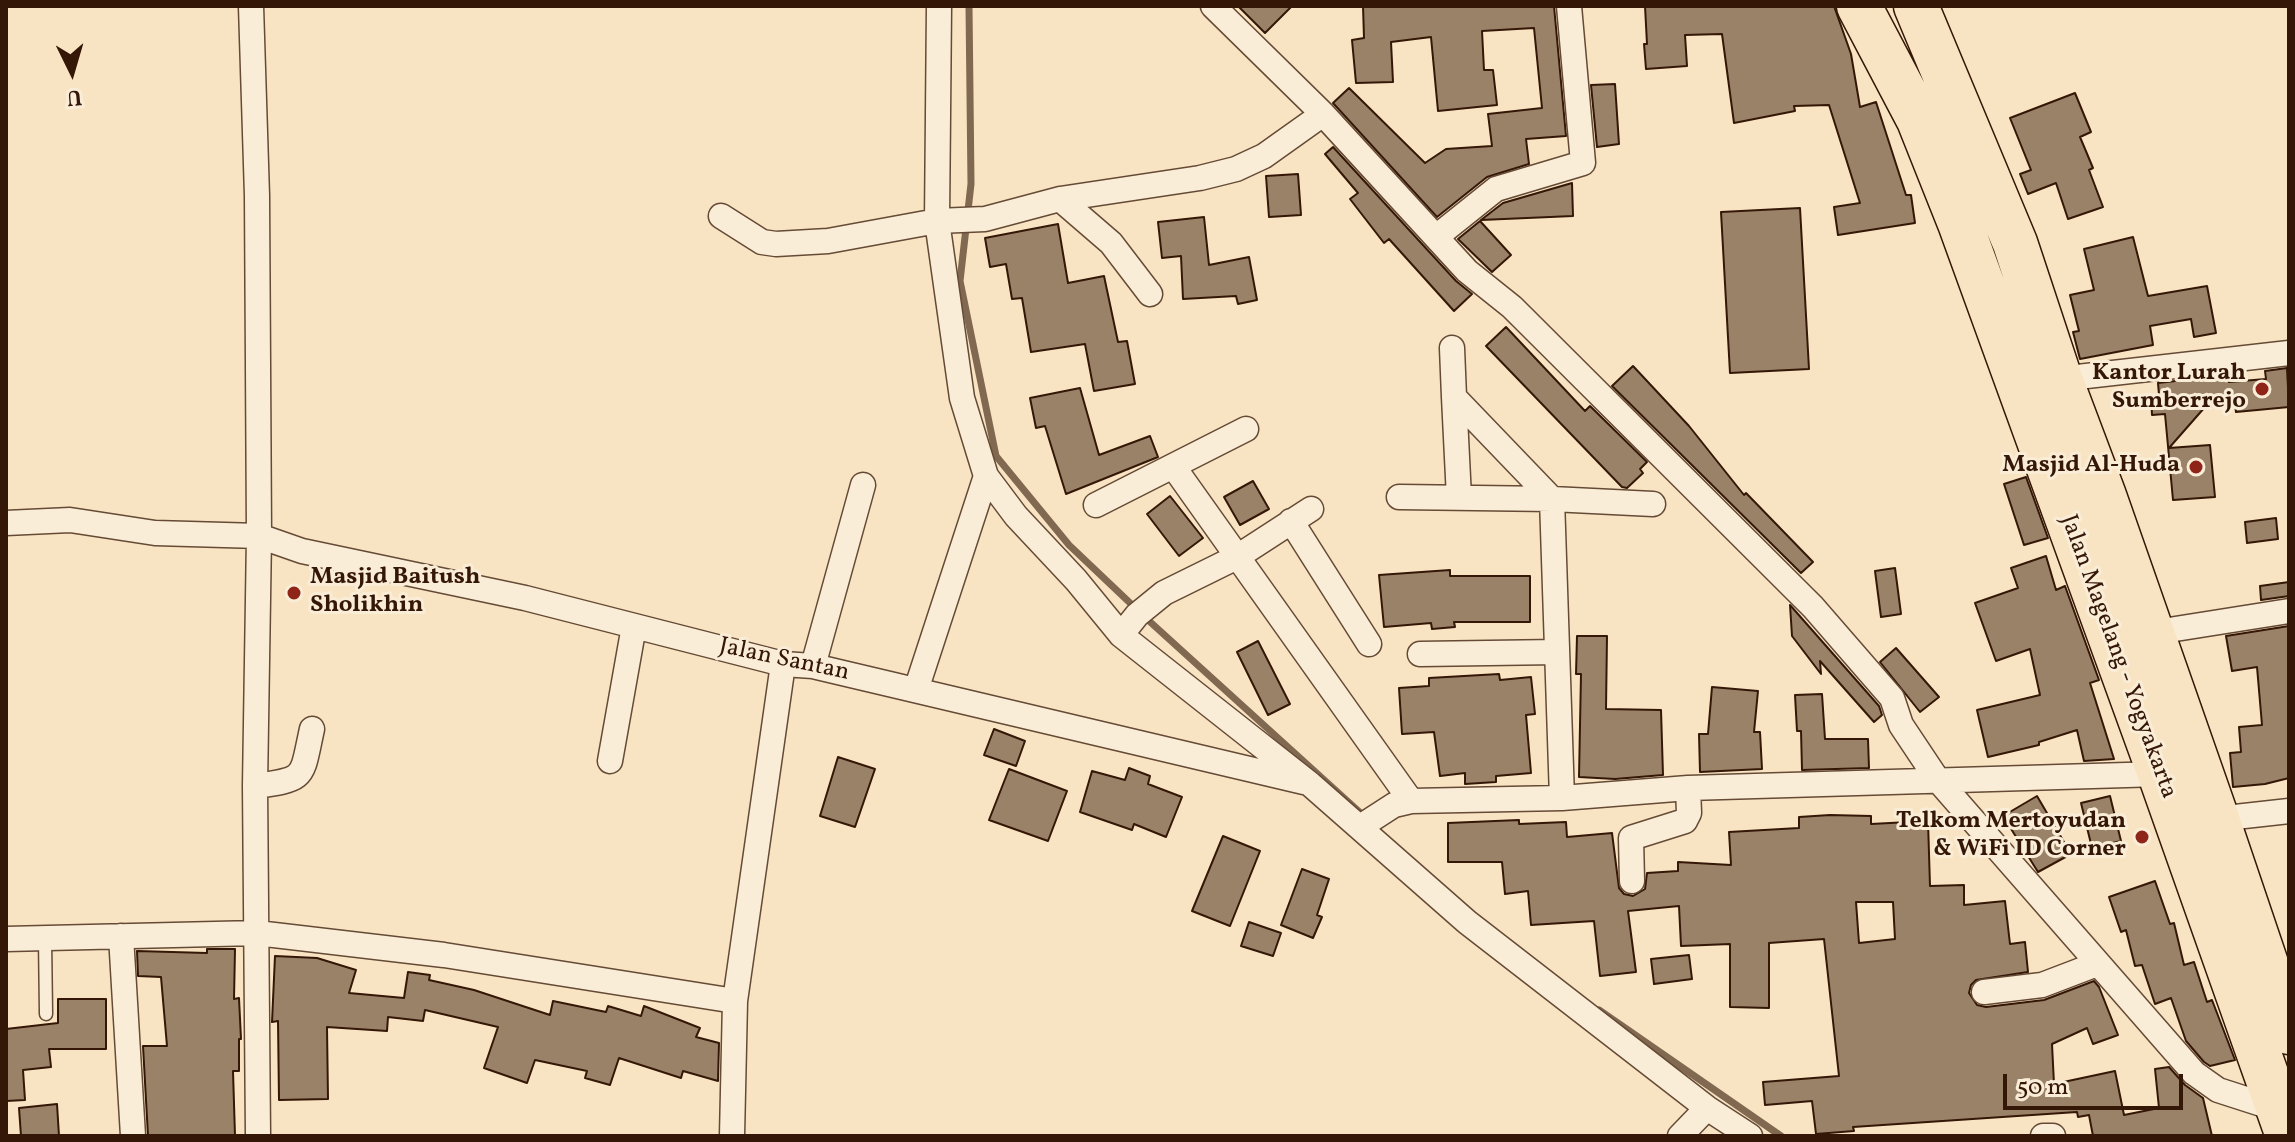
<!DOCTYPE html>
<html>
<head>
<meta charset="utf-8">
<style>
  body { margin:0 }
  #map { position:relative; width:2295px; height:1142px; overflow:hidden; background:#f8e4c2; font-family:Vollkorn,serif }
  canvas { display:block }
  .frame { position:absolute; inset:0; border:8px solid #341707; pointer-events:none }
  .north { position:absolute; left:32px; top:32px; width:80px; height:80px; -webkit-text-stroke:6px #faedd7; paint-order:stroke; rotate:175deg; font-size:22px; font-weight:700; line-height:32px; text-align:center; color:#341707 }
  .north::after { content:''; display:block; margin:auto; width:28px; height:36px; background:#341707; clip-path:polygon(50% 0,100% 100%,50% 72%,0 100%) }
  .scale { position:absolute; left:2003px; top:1074px; width:180px; height:36px; box-sizing:border-box; border:4px solid #341707; border-top:0; padding-left:10px; font-size:24px; line-height:28px; white-space:nowrap; color:#341707; -webkit-text-stroke:6px #faedd7; paint-order:stroke }
</style>
</head>
<body>
<div id="map">
<canvas width="2295" height="1142"></canvas>
<div class="frame"></div>
<div class="north">U</div>
<div class="scale">50 m</div>
</div>
<script>
const ctx = document.querySelector('canvas').getContext('2d');
ctx.lineJoin = 'round';
function strokePath(path, color, width, dash) { ctx.strokeStyle = color; ctx.lineWidth = width; ctx.lineCap = dash ? 'butt' : 'round'; ctx.setLineDash(dash || []); ctx.stroke(path); }
function fill(path, color) { ctx.fillStyle = color; ctx.fill(path, 'evenodd'); }
function write(font, color, halo, rows, align = 'center') {
  ctx.font = font + ' Vollkorn,serif'; ctx.lineWidth = 6; ctx.setLineDash([]); ctx.textBaseline = 'middle'; ctx.strokeStyle = halo; ctx.fillStyle = color; for (const [text, x, y, turn = 0] of rows) {
    ctx.save(); ctx.translate(x, y); ctx.rotate((+turn || 0) * Math.PI / 180); ctx.textAlign = isNaN(turn) ? turn : align; if (halo) ctx.strokeText(text, 0, 0); ctx.fillText(text, 0, 0); ctx.restore();
  }
}
const stream = new Path2D(`
  M969,6L971,184L960,281L996,456L1069,545L1148,620L1365,817
  M1599,1010L1781,1136`);
const building = new Path2D(`
  M1238,6H1292L1265,33Z
  M1363,6H1554L1566,136L1526,139L1529,164L1487,177L1437,217L1333,103L1349,88L1425,163L1446,149L1492,146L1488,114L1542,108L1534,28L1482,31L1484,70H1493L1497,105L1438,111L1431,37L1391,42L1393,82L1356,83L1352,40L1364,38Z
  M1645,6H1834L1851,54L1860,107L1876,102L1906,195H1911L1915,223L1838,235L1834,207L1860,203L1829,105L1794,106L1795,111L1734,123L1722,34L1685,35L1687,66L1646,69L1644,44H1647Z
  M1615,84L1619,144L1597,147L1591,85Z
  M2075,93L2091,132L2080,137L2093,168L2089,170L2103,207L2068,219L2056,183L2028,194L2020,174L2031,170L2010,118Z
  M1333,147L1456,281L1472,294L1454,311L1389,239L1384,243L1350,199L1358,193L1325,154Z
  M1298,174L1301,215L1269,217L1266,176Z
  M1572,183L1573,216L1481,220L1503,203Z
  M1800,208L1809,369L1730,373L1721,212Z
  M1204,217L1209,265L1249,257L1257,300L1238,304L1236,296L1183,299L1181,256L1162,258L1158,222Z
  M1480,221L1511,255L1492,272L1458,239Z
  M1058,224L1068,283L1104,276L1118,342L1127,341L1135,384L1094,391L1085,344L1031,352L1022,298L1012,299L1006,264L990,267L985,238Z
  M2133,237L2148,296L2207,286L2216,333L2194,337L2191,319L2150,326L2153,345L2080,359L2073,332L2079,331L2070,295L2094,290L2084,249Z
  M1506,327L1585,411L1590,406L1647,462L1640,469L1643,473L1627,488L1622,487L1486,346Z
  M1633,366L1689,426L1744,495L1746,493L1813,562L1801,573L1612,386Z
  M2287,368L2289,407L2236,412L2235,405L2205,407L2169,448L2210,445L2215,497L2173,500L2165,414L2152,415L2151,396L2159,395L2158,383L2228,375L2229,382L2266,379L2265,371Z
  M1080,388L1099,455L1150,436L1158,457L1066,494L1045,426L1036,428L1030,398Z
  M2026,477L2048,538L2024,545L2004,484Z
  M1253,481L1269,509L1240,525L1224,497Z
  M1170,496L1203,538L1179,556L1147,514Z
  M2276,518L2278,539L2247,543L2245,522Z
  M2046,556L2056,590L2065,586L2099,680L2090,683L2114,759L2084,761L2077,730L2039,742V745L1988,757L1977,710L2040,695L2030,649L1996,661L1975,603L2018,588L2011,568Z
  M1895,568L1901,614L1881,617L1875,571Z
  M1450,570V576H1530V622H1454L1455,627L1432,629L1431,623L1384,627L1379,575Z
  M2289,582V596L2261,600L2260,586Z
  M1790,605L1879,706L1882,715L1874,722L1820,661L1821,674L1792,636Z
  M2289,626V778L2265,784L2233,787L2230,753L2241,752L2239,727L2262,725L2257,667L2232,671L2226,636Z
  M1577,636H1607L1606,709L1661,710L1663,775L1615,779L1579,777L1581,674H1576Z
  M1258,641L1290,704L1268,715L1237,652Z
  M1896,648L1939,697L1920,712L1880,662Z
  M1499,674L1500,680L1531,677L1535,714L1526,715L1531,773L1496,776V782L1465,784V773L1440,776L1434,732L1402,734L1399,688L1429,686V678Z
  M1712,687L1758,691L1754,732H1760L1762,769L1700,772L1699,734H1708Z
  M1822,694L1825,739H1868L1869,768L1802,770L1801,731H1797L1795,695Z
  M994,729L1025,741L1016,766L984,755Z
  M838,757L875,769L855,827L820,816Z
  M1129,768L1150,776L1148,784L1182,797L1166,837L1134,824L1132,830L1080,812L1092,771L1125,780Z
  M1009,769L1067,791L1048,841L989,820Z
  M2037,796L2071,854L2038,872L2003,816Z
  M2110,796L2121,841L2092,848L2081,803Z
  M1830,815L1871,816V824L1928,821L1930,886L1964,885V905L2005,901L2010,944L2025,942L2028,972L1976,980L1971,985L1969,993L1977,1005L1986,1007L2044,1000L2094,981L2099,987L2118,1035L2093,1044L2087,1028L2052,1044L2054,1084L2115,1071L2124,1115L2159,1108L2155,1069L2169,1067L2185,1085L2203,1098L2212,1136H2093L2089,1115L2078,1117L2077,1112L1853,1127L1854,1131L1816,1134L1812,1101L1765,1105L1763,1082L1839,1076L1824,939L1769,943V1008L1730,1007V944L1681,946L1679,906L1628,911L1636,972L1600,976L1594,921L1531,925L1528,891L1505,894L1502,862H1448V823L1519,820V824L1566,822L1567,837L1612,833L1619,888L1624,894L1633,896L1645,889L1647,873L1678,871V862L1731,865L1729,832L1799,828V817ZM1856,902H1893L1895,939L1859,943Z
  M1223,836L1260,851L1230,926L1192,911Z
  M1302,869L1329,879L1317,915L1322,917L1313,938L1281,925Z
  M2155,881L2170,924L2174,923L2184,965L2194,962L2207,1002L2212,1000L2235,1060L2210,1066L2204,1062L2186,1041L2171,998L2155,1004L2142,965L2135,966L2126,930L2121,932L2109,897Z
  M1249,922L1281,933L1273,956L1241,946Z
  M207,949H235L234,999L239,998L241,1039H239V1071H233L235,1136H148L143,1046H167L161,977L138,976L137,951L207,953Z
  M1689,955L1692,979L1654,984L1651,959Z
  M275,956L317,958L356,970L349,993L404,998L408,972L430,975L429,980L474,990L550,1015L553,1001L606,1012L608,1006L641,1016L644,1006L700,1028L696,1037L719,1043L718,1081L683,1071L681,1078L619,1058L610,1085L585,1078L587,1071L535,1060L527,1083L484,1068L498,1027L425,1010L423,1021L388,1017L387,1031L327,1027L328,1099L279,1100L278,1021L272,1022Z
  M58,999H106V1049H49L51,1067L23,1070L25,1100L6,1101V1029L58,1023Z
  M57,1104L59,1136H21L19,1108Z`);
const lane = new Path2D(`
  M45,938L46,1014`);
const street = new Path2D(`
  M251,6L257,196L259,536L255,786L258,1136
  M939,6L937,221L962,398L986,476L1016,516L1076,580L1121,635L1310,784L1467,922L1707,1108L1750,1136
  M1213,6L1323,114L1467,271L1512,307L1813,607L1892,698L1901,725L1937,779L2194,1073L2218,1090L2277,1109
  M1060,199L1111,243L1150,294
  M721,216L762,242L776,244L828,241L937,221L985,219L1060,199L1200,178L1236,169L1264,156L1323,114
  M1436,237L1496,189L1583,163L1569,6
  M1452,348L1454,397L1552,499L1562,798
  M2060,379L2289,353
  M1454,397L1459,498
  M1173,466L1411,801
  M1399,497L1552,499L1653,504
  M1096,505L1246,429
  M1291,521L1369,644
  M6,523L70,520L155,533L259,536L302,551L525,598L783,664L813,666L1304,782
  M2150,633L2289,611
  M1121,635L1137,615L1164,593L1237,557L1311,509
  M1420,654L1557,652
  M813,666L863,485
  M916,690L986,476
  M610,761L634,626
  M255,786C307,779 301,779 312,729
  M2217,819L2289,811
  M1360,827L1394,805L1411,801L1562,798L1688,788L2160,774
  M1632,881L1631,838L1685,821L1689,813L1688,788
  M121,936L133,1136
  M6,939L257,933L444,955L735,1001L783,664
  M1984,992L2042,985L2097,964
  M732,1136L735,1001
  M1680,1136L1707,1108
  M2043,1136H2053`);
const highway = new Path2D(`
  M1859,6L1919,120L1960,223L2160,774L2288,1136
  M1916,6L2015,243L2060,379L2104,496L2217,819L2289,1032`);
const markers = [
  [2262,389,8,"#8f2418"],
  [2196,467,8,"#8f2418"],
  [294,593,8,"#8f2418"],
  [2142,837,8,"#8f2418"]
];
const poiNames = [
  ["Kantor Lurah",2246,375],
  ["Sumberrejo",2246,403],
  ["Masjid Al-Huda",2180,467],
  ["Masjid Baitush",310,579,"left"],
  ["Sholikhin",310,607,"left"],
  ["Telkom Mertoyudan",2126,823],
  ["& WiFi ID Corner",2126,851]
];
const streetNames = [
  ["Jalan Magelang - Yogyakarta",2117,657,70],
  ["Jalan Santan",784,661,12]
];
strokePath(stream, '#816851', 7);
fill(building, '#9a8268');
strokePath(building, '#341707', 2);
strokePath(lane, '#654a36', 15);
strokePath(street, '#654a36', 27);
strokePath(highway, '#341707', 47);
strokePath(lane, '#faedd7', 12);
strokePath(street, '#faedd7', 24);
strokePath(highway, '#f8e4c2', 44);
for (const [x, y, r, color] of markers) { const dot = new Path2D(); dot.arc(x, y, r, 0, 2 * Math.PI); ctx.fillStyle = color; ctx.fill(dot); strokePath(dot, '#faedd7', 3); }
write('bold 24px', '#341707', '#faedd7', poiNames, 'right');
write('24px', '#341707', '#faedd7', streetNames);
</script>
</body>
</html>
